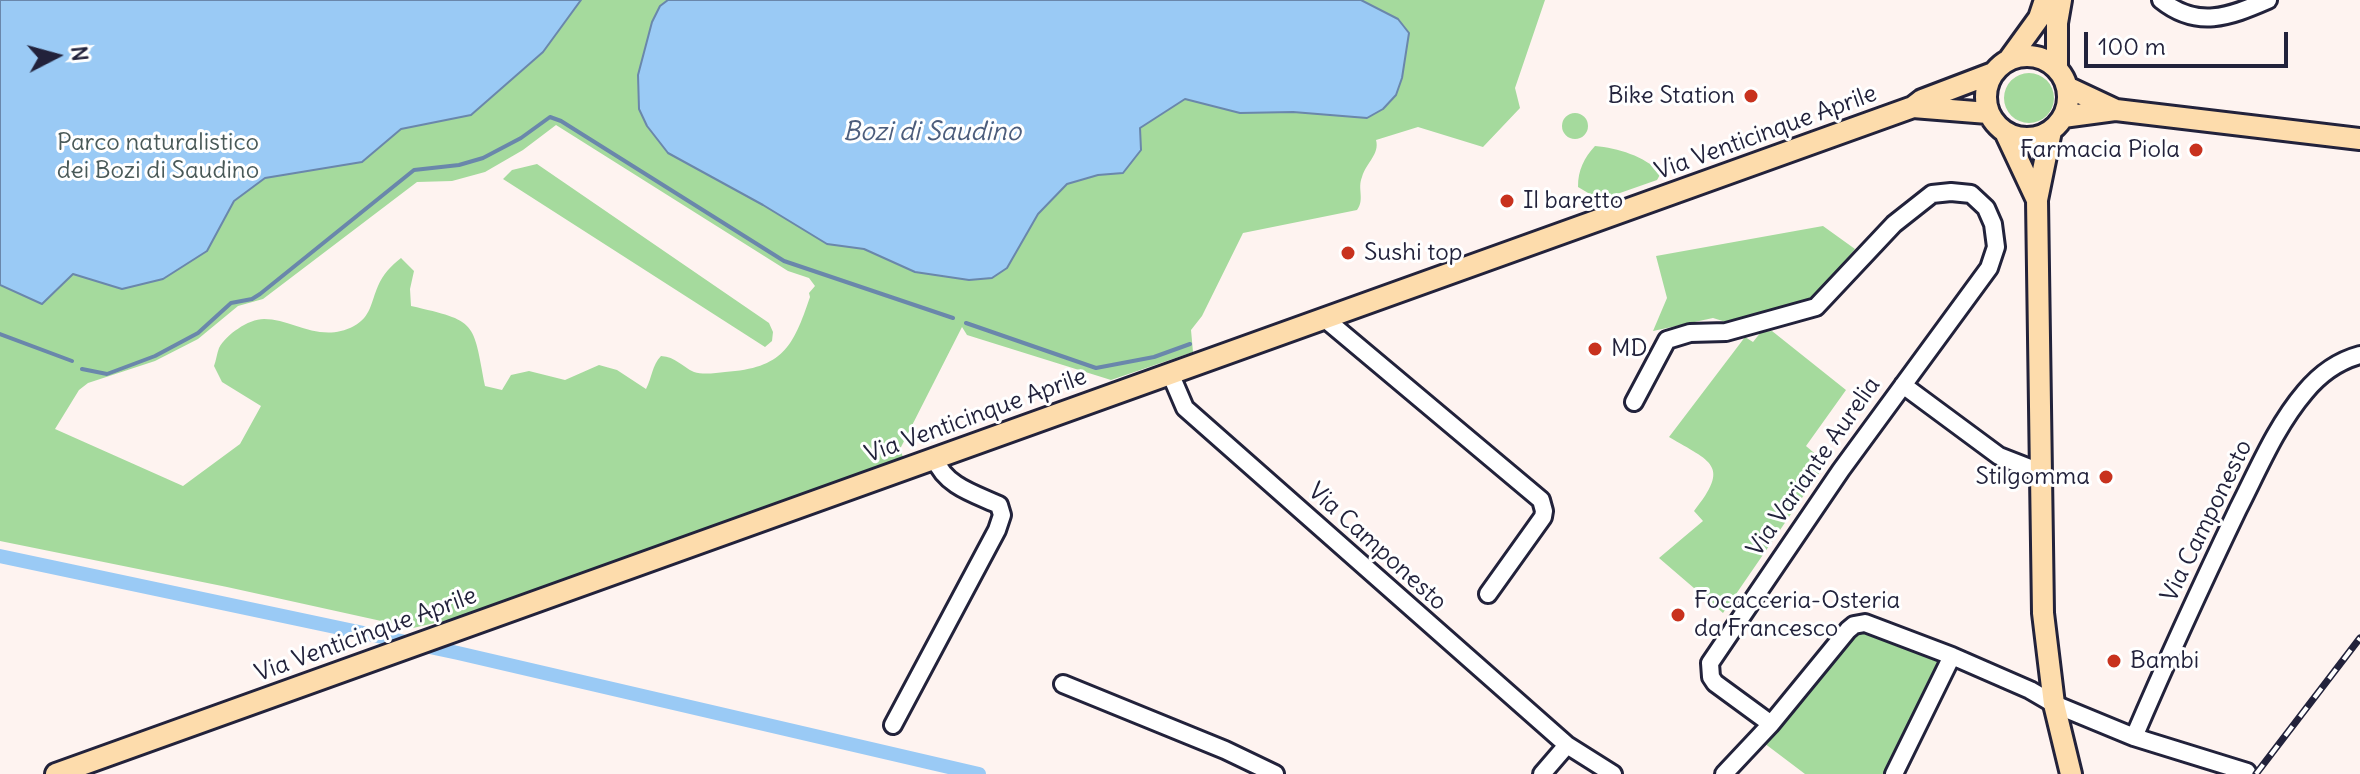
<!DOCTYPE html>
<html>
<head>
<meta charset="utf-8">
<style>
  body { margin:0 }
  #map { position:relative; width:2360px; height:774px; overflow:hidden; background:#fef3f0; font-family:Delius,sans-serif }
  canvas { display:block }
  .north { position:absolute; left:16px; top:16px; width:80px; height:80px; -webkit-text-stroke:6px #fff; paint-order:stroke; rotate:84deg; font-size:22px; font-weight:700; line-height:32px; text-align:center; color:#22223b }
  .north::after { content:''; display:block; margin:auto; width:28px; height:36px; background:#22223b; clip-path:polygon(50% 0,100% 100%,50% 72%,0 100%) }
  .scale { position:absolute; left:2084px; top:32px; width:204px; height:36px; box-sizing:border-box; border:4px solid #22223b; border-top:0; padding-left:10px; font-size:24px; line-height:28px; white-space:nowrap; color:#22223b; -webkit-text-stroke:6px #fff; paint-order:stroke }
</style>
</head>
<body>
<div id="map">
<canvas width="2360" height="774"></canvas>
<div class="north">N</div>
<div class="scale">100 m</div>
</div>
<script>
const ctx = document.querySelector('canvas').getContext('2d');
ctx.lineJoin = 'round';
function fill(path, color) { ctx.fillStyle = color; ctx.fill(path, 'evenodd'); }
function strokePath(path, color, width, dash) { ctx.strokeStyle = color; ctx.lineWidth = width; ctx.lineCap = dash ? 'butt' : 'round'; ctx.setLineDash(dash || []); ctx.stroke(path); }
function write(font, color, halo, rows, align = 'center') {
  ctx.font = font + ' Delius,sans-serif'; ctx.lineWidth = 6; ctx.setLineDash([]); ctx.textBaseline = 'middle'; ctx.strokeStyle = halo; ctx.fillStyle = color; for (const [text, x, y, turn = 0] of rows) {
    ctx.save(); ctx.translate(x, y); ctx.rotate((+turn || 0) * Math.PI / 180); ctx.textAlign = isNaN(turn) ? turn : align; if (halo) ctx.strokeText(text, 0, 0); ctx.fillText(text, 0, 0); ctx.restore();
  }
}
const green = new Path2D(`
  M0,0H1545L1515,88L1520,108L1483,147L1418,127L1376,140C1380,154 1366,163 1362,177C1357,189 1365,199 1357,210L1243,233L1202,316L1191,330L1193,352L1111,380L967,335L962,327L900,449L903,457L461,617L413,628L227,587L0,541ZM556,125L788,271L809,278L815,286L809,293L810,297C793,347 783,368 725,372C716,373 703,375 694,372C681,366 676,357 661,356C652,365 652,378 646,389L617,370L599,365L565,380L529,371L511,375L502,390L485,386C473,321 477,321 411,306L410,289L414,271L401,258C391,266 383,274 378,286C371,302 371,317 354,326C320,344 293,319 264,319C248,319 226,335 219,348C217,353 216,361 214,366L222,382L261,406L240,444L183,486L55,429L79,390L88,383L155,361L198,339L238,306L263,299L417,182L452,181L485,172L523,150Z
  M2004 98a25 25 0 1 1 50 0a25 25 0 1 1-50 0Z
  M1562 126a13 13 0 1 1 26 0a13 13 0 1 1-26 0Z
  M1595,146C1618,148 1644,156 1661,173L1657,180L1600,200L1578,187C1578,170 1584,158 1595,146Z
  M537,164L769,323L773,332L772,341L765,347L503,179L512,170Z
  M1823,226L1855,249L1815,297L1726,322L1713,318L1653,331L1667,298L1656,256Z
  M1772,331L1846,390L1806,446L1826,463L1723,613L1659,558L1703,521L1694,511C1731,465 1711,462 1669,437L1745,337L1753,342L1761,332Z
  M1862,631L1934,656L1939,664L1888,774H1805L1764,743L1855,633Z`);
const water = new Path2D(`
  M0,0H581L543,52L471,115L401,129L362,162L265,178L234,201L207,251L163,279L122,289L73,274L42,304L0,285Z
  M668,0H1361L1398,19L1409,33L1402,78L1396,95L1383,109L1367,118L1293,112L1240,113L1185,99L1140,128L1141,150L1123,173L1098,175L1067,184L1038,214L1007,268L992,278L969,280L915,272L864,249L827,244L763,205L668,153L647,126L639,109L638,75L652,22L660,6Z`);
const stream = new Path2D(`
  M966,323L1096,368L1154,357L1190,344
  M0,334L72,361
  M82,369L107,374L155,356L198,333L231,303L252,299L260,294L414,170L459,165L483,158L521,138L550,117L561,121L784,261L953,318`);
const canal = new Path2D(`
  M0,556L458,653L979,774`);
const minor = new Path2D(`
  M2161,0C2197,29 2229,17 2268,0
  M1324,318L1541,500L1544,511L1543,517L1488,594
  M1170,373L1185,408L1567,745
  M1903,385L1999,456L2040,472
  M1634,402L1667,340L1690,333L1726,332L1816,307L1894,224L1932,194L1951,192L1971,194L1986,208L1993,224L1996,247L1989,268L1841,470L1710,663L1711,677L1715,683L1771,724
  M1063,684L1225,750L1275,774
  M893,725L997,530L1002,515L999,505C975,494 945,486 935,459
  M2134,737C2167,660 2202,584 2238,509C2258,470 2276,426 2305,392C2319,375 2338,361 2360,355
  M1542,774L1567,745L1613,774
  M1724,774L1771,724L1848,630L1854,625L1865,623L1952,656L2030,690L2054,704L2134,737L2247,772
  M1894,774L1952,656`);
const major = new Path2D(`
  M1986 97a41 41 0 1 1 82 0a41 41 0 1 1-82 0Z
  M2010,58L2039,18L2045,0
  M2057,69V23L2061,0
  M2067,87L2116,110L2360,139
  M1913,107L1988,113
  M2063,117L2115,110
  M2051,131L2037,200L2043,613L2054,704L2071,774
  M2006,134L2037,200
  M56,774L1913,107L1922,100L1993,73`);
const rail = new Path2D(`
  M2256,774L2360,638`);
const markers = [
  [1751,96,8,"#c8321e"],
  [2196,150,8,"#c8321e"],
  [1507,201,8,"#c8321e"],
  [1348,253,8,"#c8321e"],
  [1595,349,8,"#c8321e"],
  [2106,477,8,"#c8321e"],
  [1678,615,8,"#c8321e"],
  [2114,661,8,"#c8321e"]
];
const poiNames = [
  ["Bike Station",1735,96,"right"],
  ["Farmacia Piola",2180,150,"right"],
  ["Il baretto",1523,201],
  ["Sushi top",1364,253],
  ["MD",1611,349],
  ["Stilgomma",2090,477,"right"],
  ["Focacceria-Osteria",1694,601],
  ["da Francesco",1694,629],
  ["Bambi",2130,661]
];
const streetNames = [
  ["Via Venticinque Aprile",1766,133,-20],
  ["Via Venticinque Aprile",976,416,-20],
  ["Via Variante Aurelia",1814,467,-55],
  ["Via Camponesto",2207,521,-64],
  ["Via Camponesto",1377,547,42],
  ["Via Venticinque Aprile",366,635,-20]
];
const parkNames = [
  ["Parco naturalistico",158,143],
  ["dei Bozi di Saudino",158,171]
];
const waterNames = [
  ["Bozi di Saudino",932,133]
];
fill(green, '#a5da9d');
fill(water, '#9acaf5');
strokePath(water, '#6a87ab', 2);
strokePath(stream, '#6a87ab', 4);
strokePath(canal, '#9acaf5', 14);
strokePath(minor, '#22223b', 22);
strokePath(major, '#22223b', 26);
strokePath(minor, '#fff', 16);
strokePath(major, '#fddcac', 20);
strokePath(rail, '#22223b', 7);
strokePath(rail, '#fff', 4, [12]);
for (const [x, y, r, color] of markers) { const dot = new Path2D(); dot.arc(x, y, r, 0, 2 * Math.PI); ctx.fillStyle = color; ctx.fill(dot); strokePath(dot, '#fff', 3); }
write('24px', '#22223b', '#fff', poiNames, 'left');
write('24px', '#22223b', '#fff', streetNames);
write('24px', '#495958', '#fff', parkNames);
write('italic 26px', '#4c5d7c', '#fff', waterNames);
</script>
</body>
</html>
